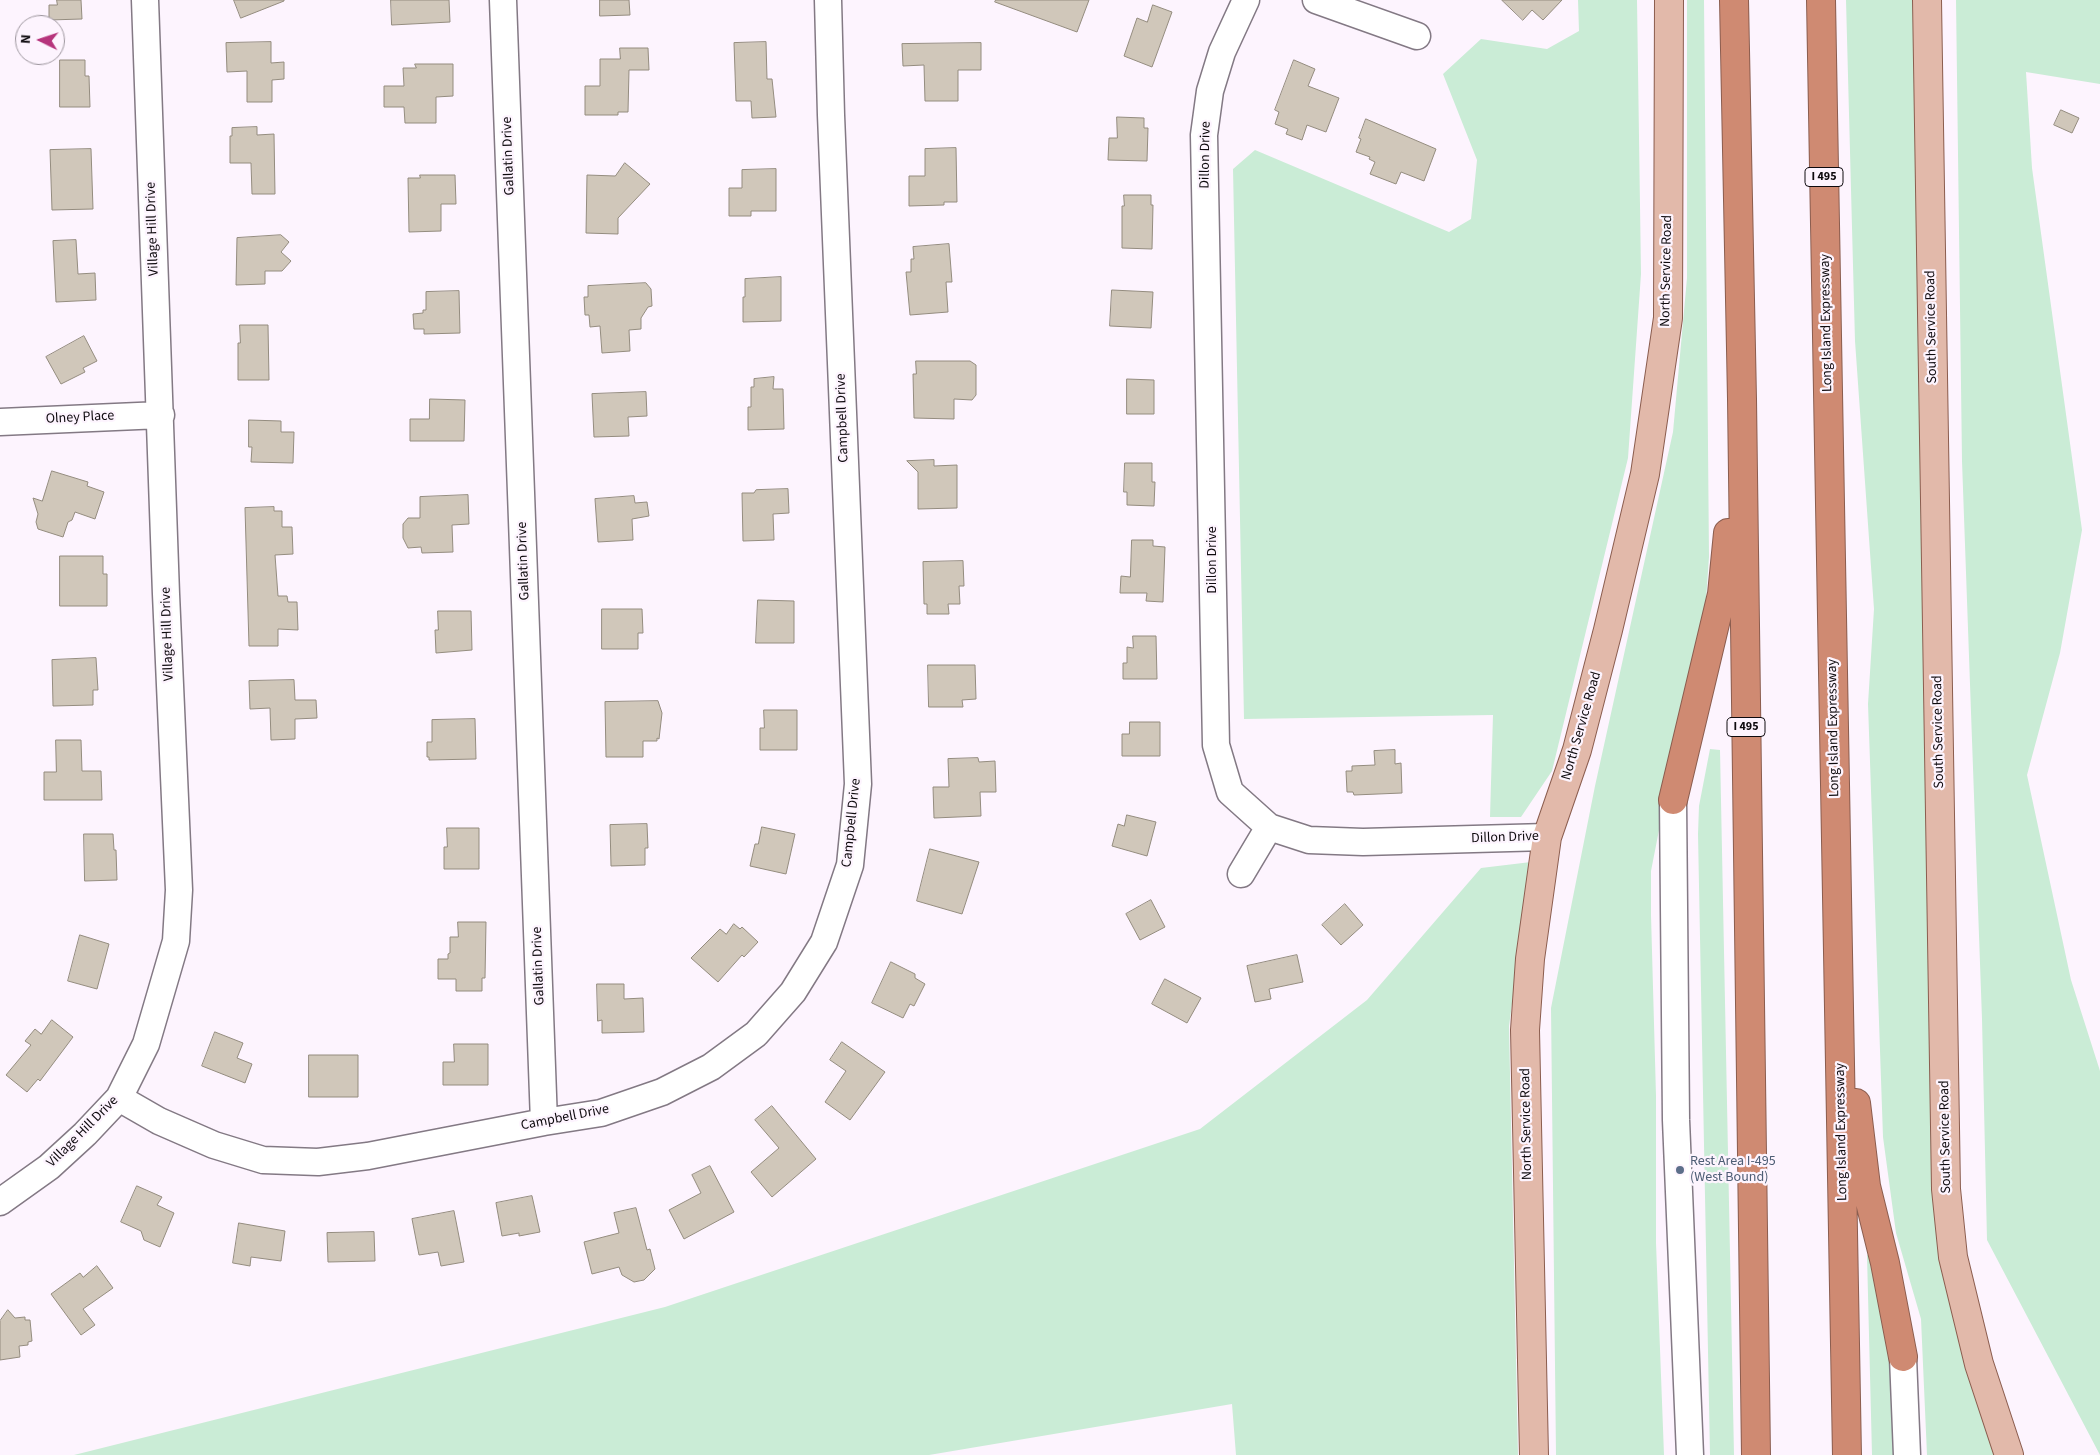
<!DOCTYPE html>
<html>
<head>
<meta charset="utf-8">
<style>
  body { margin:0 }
  #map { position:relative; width:2100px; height:1455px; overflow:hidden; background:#fdf4fe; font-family:"Source Sans 3",sans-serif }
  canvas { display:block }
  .north { position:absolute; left:15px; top:15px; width:50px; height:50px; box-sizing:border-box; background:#fdf4fe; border:1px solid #9d969e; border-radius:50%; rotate:274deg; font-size:14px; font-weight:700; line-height:20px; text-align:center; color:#0e0a0e }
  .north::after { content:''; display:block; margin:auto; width:18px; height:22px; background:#b6347c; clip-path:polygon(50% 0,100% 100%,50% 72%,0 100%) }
</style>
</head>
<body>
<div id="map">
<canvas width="2100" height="1455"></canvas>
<div class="north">N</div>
</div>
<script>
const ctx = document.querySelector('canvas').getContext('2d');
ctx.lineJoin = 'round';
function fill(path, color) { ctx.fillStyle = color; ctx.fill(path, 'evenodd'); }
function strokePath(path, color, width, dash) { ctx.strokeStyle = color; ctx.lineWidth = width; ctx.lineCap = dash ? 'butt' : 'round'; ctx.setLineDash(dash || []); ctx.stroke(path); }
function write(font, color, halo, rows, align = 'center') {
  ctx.font = font + ' "Source Sans 3",sans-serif'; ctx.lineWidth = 4.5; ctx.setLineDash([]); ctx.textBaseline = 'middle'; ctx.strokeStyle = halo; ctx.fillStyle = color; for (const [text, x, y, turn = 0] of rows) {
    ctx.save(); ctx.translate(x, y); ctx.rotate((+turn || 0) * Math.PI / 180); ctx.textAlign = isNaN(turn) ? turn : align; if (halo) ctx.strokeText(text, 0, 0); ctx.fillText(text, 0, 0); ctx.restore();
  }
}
const green = new Path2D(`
  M1578,0H1637L1641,274L1628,458L1552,771L1521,817H1490L1493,715L1244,719L1233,169L1255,150L1449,232L1471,219L1477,160L1443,74L1481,39L1547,49L1579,31Z
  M1687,0H1704L1709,557L1703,643L1660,825L1651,871V915L1656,1096V1243L1664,1455H1556L1551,1008L1595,786L1673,432L1687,278Z
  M1846,0H1916L1917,236L1937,1238L1957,1322L1998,1455H1927L1921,1319L1896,1233L1883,1137L1868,704L1874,609L1855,341Z
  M1956,0H2100V84L2026,72L2032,168L2082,530L2060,653L2027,775L2071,980L2100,1071V1455L1987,1240L1982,1019L1962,461Z
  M1710,749L1720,750L1734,1455H1710L1698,834L1699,806Z
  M1531,862L1509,1026L1518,1455H1236L1232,1404L929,1455H74L665,1307L1200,1129L1367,1000L1481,868Z
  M1867,1255L1877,1258L1896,1355L1898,1455H1872Z`);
const building = new Path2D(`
  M57,0H81L82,19L49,20V5H57Z
  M234,0H284V1L241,18Z
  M391,0H449L450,22L392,25Z
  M600,0H629L630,15L600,16Z
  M996,0H1089L1077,32L995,2Z
  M1502,0H1562L1543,20L1532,10L1523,20Z
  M1153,5L1172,12L1152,67L1124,56L1137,18L1147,22Z
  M271,42V63L284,62V79L272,80V102H247V71L227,72L226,43Z
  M766,42L767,79H772L776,117L752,118L751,101H736L734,43Z
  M981,43V70H958V101H925L924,65L903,66L902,44Z
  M620,48H648L649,70H629L628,112H618V115H585V86H600V59H620Z
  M60,60H85V76H89L90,107H60Z
  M1294,60L1315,69L1308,86L1339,98L1326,132L1307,125L1302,140L1286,134L1288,129L1275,124L1279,112L1275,110Z
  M415,64H453V96L436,97V123H405L404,107H384V86H404L403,68H416Z
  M2061,110L2079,118L2072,133L2054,125Z
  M1117,117L1144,118V128H1148L1147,161L1108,160L1109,138H1117Z
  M1366,119L1436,149L1424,181L1401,172L1396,184L1370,174L1375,162L1369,159L1370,157L1356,152L1361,139L1359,138Z
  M257,127V135L274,134L275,194H252L251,163H230V136H232V128Z
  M956,148L957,202H944V205L909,206V176H925V149Z
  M91,149L93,209L52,210L50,150Z
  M625,163L650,184L618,218V234L586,233L587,175L615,176Z
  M776,169V211H751V216H729V188H742V170Z
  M420,175H455L456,204H441V231L409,232L408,178H420Z
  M1124,195H1151V205H1153L1152,249L1122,248V206H1124Z
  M281,235L289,242L281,252L291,261L282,271H265V284L236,285L237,238Z
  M76,240L78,274L95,273L96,300L56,302L53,241Z
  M949,244L952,282H946L948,312L910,315L906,272H911V259H914L913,247Z
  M781,277V321L743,322V297H745V279Z
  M646,283L651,289L652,306L648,307L641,318V329L629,330L630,351L602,353L600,326L590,327L589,315H585L584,297H588V286Z
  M1112,290L1153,292L1151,328L1110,326Z
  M459,291L460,333L424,334V329H414L413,314L423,313V310H426V292Z
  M240,325H268L269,380H238V343H240Z
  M84,336L97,361L83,368L85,372L61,384L46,357Z
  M916,361H970L976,365V395L972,400L954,399V419L914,418L913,374H916Z
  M774,377L773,389H783L784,429L748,430V407H751V387H754V379Z
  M1127,379L1154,380V414H1127Z
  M646,392L647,416L628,417L629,436L594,437L592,394Z
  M430,399L465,400L464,441H410V419H429Z
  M249,420L281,421V432H294L293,463L251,462L252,447H249Z
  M934,460V466L957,465V508L918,509V472L907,461Z
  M1125,463H1152V482H1155L1154,506L1127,505V492H1124Z
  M52,471L88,482L87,486L104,492L95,519L75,512L72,520L68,522L63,537L38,529L36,522L38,514L33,498L42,501Z
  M788,489L789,513L773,514L774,540L743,541L742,493H754L756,490Z
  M468,495L469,524L452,525L453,552L422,553L421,547L408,548L403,538V524L408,518H420V497Z
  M634,496L635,503L647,502L649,516L632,519L633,540L598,542L595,499Z
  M274,507V511H282V527H292L293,554L275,555L278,596H287L288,602H297L298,630L278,629V646H249L245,508Z
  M1132,540H1153V546L1165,547L1163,602L1146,601L1147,593H1120L1121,576L1130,577Z
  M60,556H103V574H107V606H60Z
  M963,561L964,586H959L960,604H948L949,614H927V604H924L923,562Z
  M758,600L794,601V643H756Z
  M602,609H642L643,633H638V649H602Z
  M438,611H471L472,650L436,653L435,630H438Z
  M1133,636H1156L1157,679H1123V663H1127V647L1133,648Z
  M96,658L98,690H93V705L53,706L52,660Z
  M928,665H975L976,699L962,700L963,707H929Z
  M294,680L295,700H316L317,718L295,719V739L271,740L270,708L250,709L249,681Z
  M658,701L662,713L659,739L657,738V741H643V757H606L605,702Z
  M764,710H797V750H760V728H764Z
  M475,719L476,759L429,760V757H427V742H432V720Z
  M1130,722H1160V756H1122V734H1129Z
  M56,740H81L82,771H101L102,800H44V772H56Z
  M1395,750V764L1401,763L1402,793L1354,795L1353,792H1347L1346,771H1352V766L1375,765L1374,751Z
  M978,758L979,762L995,761L996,792H980L981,816L934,818L933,787H949L948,759Z
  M1127,815L1156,822L1147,856L1112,846L1118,824L1124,826Z
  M647,824L648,848H645V865L611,866L610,825Z
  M762,827L795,834L786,874L750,866L755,844H758Z
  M447,828H479V869H444V847H447Z
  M84,834H113L114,850H116L117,880L85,881Z
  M930,849L979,862L962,914L917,901Z
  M1151,900L1165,927L1140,940L1126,914Z
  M1345,904L1363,925L1341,945L1322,925Z
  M458,922H486L485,978H482V991H456V979H438V959H448V954L450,953V937H458Z
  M734,924L740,929L742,927L758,942L744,957L742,955L718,982L691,958L720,929L726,934Z
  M80,935L109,944L97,989L68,981Z
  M1297,955L1303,982L1269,989L1271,999L1255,1002L1247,966Z
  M891,962L915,974V978L925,984L914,1006L910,1004L903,1018L872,1003Z
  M1165,979L1201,998L1187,1023L1152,1004Z
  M597,984H624V999L643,998L644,1032L602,1033V1020L598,1021Z
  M52,1020L73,1037L40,1081L38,1079L27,1092L6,1075L31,1045L25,1041L35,1029L41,1034Z
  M215,1032L243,1043L237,1058L252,1064L245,1083L202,1066Z
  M842,1042L885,1072L850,1120L825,1102L846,1071L830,1060Z
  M454,1044H488V1085H443V1062H454Z
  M309,1055H358V1097H309Z
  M772,1106L816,1159L772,1197L751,1172L779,1148L755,1120Z
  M710,1166L734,1212L684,1239L669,1210L701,1193L692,1175Z
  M137,1186L162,1197L157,1205L174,1213L160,1247L144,1240L141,1231L121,1222Z
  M532,1196L540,1232L519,1236V1233L502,1236L496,1203Z
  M636,1208L647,1250L650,1249L655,1269L644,1280L634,1282L622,1275L619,1267L592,1274L584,1242L619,1233L614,1213Z
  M454,1211L464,1262L441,1266L438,1252L419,1255L412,1219Z
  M239,1223L285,1231L281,1261L251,1257L250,1266L233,1263Z
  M374,1232L375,1261L328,1262L327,1233Z
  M97,1266L113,1288L83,1309L95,1325L81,1335L51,1294L80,1273L83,1277Z
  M8,1310L15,1318L25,1317V1320H30L32,1341L28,1342V1345L19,1346L20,1357L0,1360V1321Z`);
const minor = new Path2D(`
  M503,0L544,1122
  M1246,0L1222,52L1210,91L1204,135L1216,745L1230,792L1269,827L1309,840L1363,842L1547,837
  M1316,0L1417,36
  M0,422L161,415
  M1673,800L1676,1120L1690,1455
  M1241,874L1269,827
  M119,1098L159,1121L214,1145L263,1160L318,1162L368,1156L544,1122L601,1113L662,1092L711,1067L756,1034L793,992L824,942L850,865L858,784L831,115L828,0
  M0,1202L49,1167L85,1134L119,1098L146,1044L176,941L179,890L166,594L145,0
  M1903,1357L1907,1455`);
const major = new Path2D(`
  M1927,0L1946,1189L1953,1257L1979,1364L2009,1455
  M1534,1455L1525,1030L1530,959L1547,837L1577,750L1608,630L1645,474L1668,318L1669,0`);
const highway = new Path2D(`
  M1734,0L1742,399L1756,1455
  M1821,0L1847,1455
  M1673,800L1722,594L1728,533
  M1856,1103L1866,1186L1885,1263L1903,1357`);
const markers = [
  [1680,1170,5,"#5c6f8a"]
];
const shields = [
  [1824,177,38],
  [1746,727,38]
];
const shieldNames = [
  ["I 495",1824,177],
  ["I 495",1746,727]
];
const streetNames = [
  ["Dillon Drive",1206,155,-89],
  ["Gallatin Drive",509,156,-92],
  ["Village Hill Drive",153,229,-92],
  ["North Service Road",1667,271,-89],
  ["Long Island Expressway",1827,323,-91],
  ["South Service Road",1932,327,-91],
  ["Olney Place",80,418,-3],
  ["Campbell Drive",843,418,-92],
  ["Dillon Drive",1213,560,-90],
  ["Gallatin Drive",524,561,-92],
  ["Village Hill Drive",168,634,-92],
  ["North Service Road",1582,726,-74],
  ["Long Island Expressway",1834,728,-91],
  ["South Service Road",1939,732,-91],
  ["Campbell Drive",852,823,-84],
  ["Dillon Drive",1505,838,-2],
  ["Gallatin Drive",539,966,-92],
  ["Campbell Drive",565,1118,-11],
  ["North Service Road",1527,1124,-91],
  ["Village Hill Drive",83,1132,-45],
  ["Long Island Expressway",1842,1132,-91],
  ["South Service Road",1946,1137,-91]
];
const serviceNames = [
  ["Rest Area I-495",1690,1162],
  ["(West Bound)",1690,1178]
];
fill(green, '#caecd6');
fill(building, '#d0c7ba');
strokePath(building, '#948c7f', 1);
strokePath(minor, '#837984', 29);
strokePath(major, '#8b5d4f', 30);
strokePath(highway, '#8b5d4f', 30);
strokePath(minor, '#fff', 26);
strokePath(major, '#e2b9aa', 28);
strokePath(highway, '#cf8a72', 28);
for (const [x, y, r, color] of markers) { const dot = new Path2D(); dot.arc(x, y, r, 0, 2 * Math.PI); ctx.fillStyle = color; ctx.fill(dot); strokePath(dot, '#fdf4fe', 2); }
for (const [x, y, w] of shields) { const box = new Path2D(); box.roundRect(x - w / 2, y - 9.5, w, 19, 4); ctx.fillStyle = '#fdf4fe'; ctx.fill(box); strokePath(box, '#0e0a0e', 1); }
write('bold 12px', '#0e0a0e', null, shieldNames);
write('14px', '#0e0a0e', '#fdf4fe', streetNames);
write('14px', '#4e5e75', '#fdf4fe', serviceNames, 'left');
</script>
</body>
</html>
